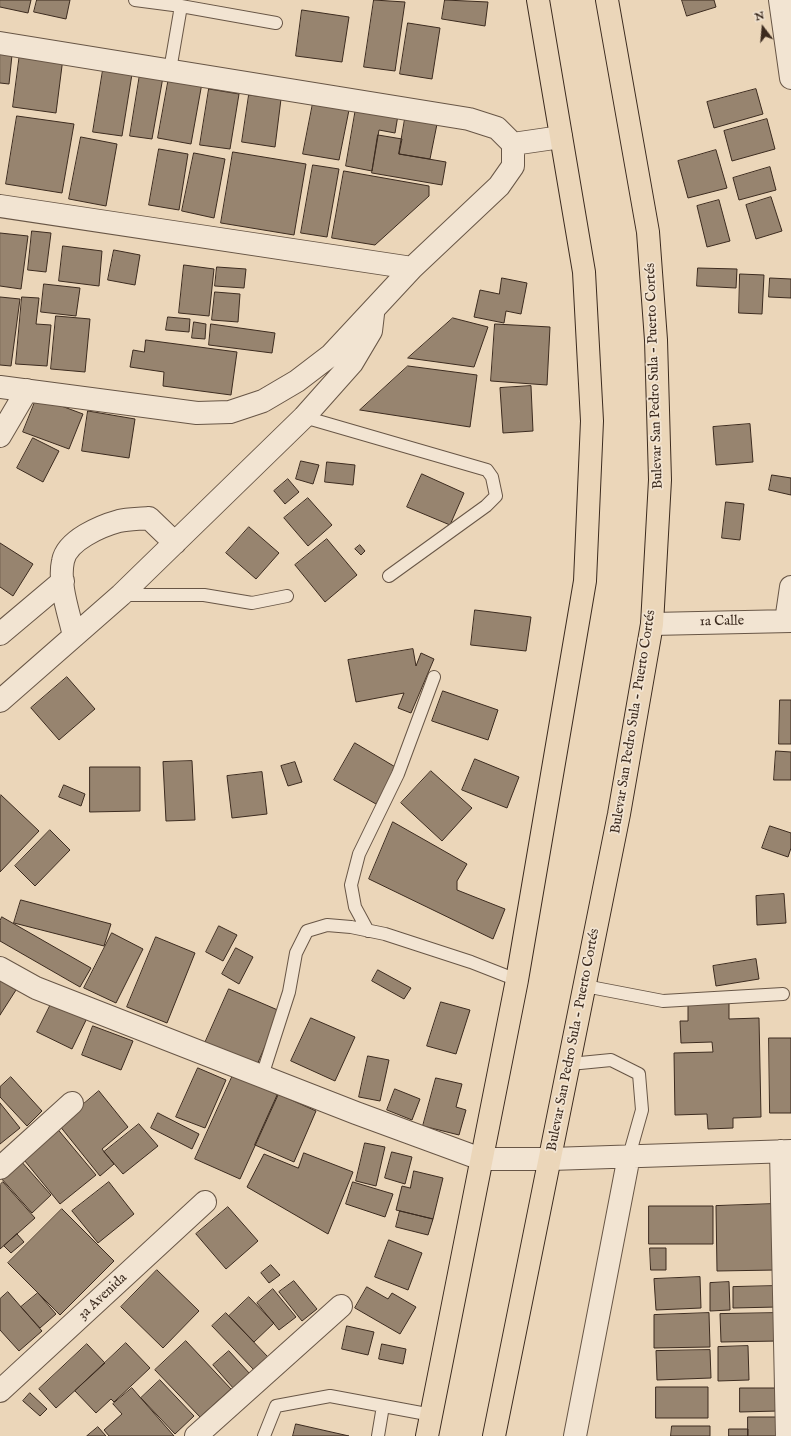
<!DOCTYPE html>
<html>
<head>
<meta charset="utf-8">
<style>
  body { margin:0 }
  #map { position:relative; width:791px; height:1436px; overflow:hidden; background:#ebd6b9; font-family:"IM FELL English",serif }
  canvas { display:block }
  .north { position:absolute; left:743px; top:8px; width:40px; height:40px; -webkit-text-stroke:3px #f2e4d2; paint-order:stroke; rotate:344deg; font-size:11px; font-weight:700; line-height:16px; text-align:center; color:#3c2b1f }
  .north::after { content:''; display:block; margin:auto; width:14px; height:18px; background:#3c2b1f; clip-path:polygon(50% 0,100% 100%,50% 72%,0 100%) }
</style>
</head>
<body>
<div id="map">
<canvas width="791" height="1436"></canvas>
<div class="north">N</div>
</div>
<script>
const ctx = document.querySelector('canvas').getContext('2d');
ctx.lineJoin = 'round';
function fill(path, color) { ctx.fillStyle = color; ctx.fill(path, 'evenodd'); }
function strokePath(path, color, width, dash) { ctx.strokeStyle = color; ctx.lineWidth = width; ctx.lineCap = dash ? 'butt' : 'round'; ctx.setLineDash(dash || []); ctx.stroke(path); }
function write(font, color, halo, rows, align = 'center') {
  ctx.font = font + ' "IM FELL English",serif'; ctx.lineWidth = 3.5; ctx.setLineDash([]); ctx.textBaseline = 'middle'; ctx.strokeStyle = halo; ctx.fillStyle = color; for (const [text, x, y, turn = 0] of rows) {
    ctx.save(); ctx.translate(x, y); ctx.rotate((+turn || 0) * Math.PI / 180); ctx.textAlign = isNaN(turn) ? turn : align; if (halo) ctx.strokeText(text, 0, 0); ctx.fillText(text, 0, 0); ctx.restore();
  }
}
const building = new Path2D(`
  M0,0H31L28,13L0,7Z
  M37,0H70L66,19L34,12Z
  M374,0L405,2L395,71L364,67Z
  M445,0L488,2L485,26L442,19Z
  M682,0H714L716,7L687,16Z
  M302,10L349,17L342,62L296,56Z
  M408,23L440,28L432,79L400,74Z
  M20,53L63,58L56,113L13,107Z
  M0,54L12,55L9,84L0,83Z
  M103,70L132,74L122,136L93,132Z
  M140,74L163,77L152,139L130,136Z
  M169,77L202,83L191,144L158,138Z
  M209,89L239,94L230,149L200,145Z
  M756,89L763,114L714,128L707,102Z
  M249,95L281,99L275,147L242,142Z
  M313,103L349,110L339,160L303,154Z
  M356,108L398,115L395,133L379,130L372,171L346,166Z
  M406,113L438,119L430,159L399,154Z
  M17,116L74,124L62,193L6,184Z
  M767,119L775,149L732,161L724,131Z
  M378,135L402,139L399,154L446,162L442,185L372,173Z
  M81,137L117,144L106,206L69,199Z
  M159,149L188,154L179,210L149,205Z
  M716,150L727,188L688,198L678,161Z
  M233,152L306,164L294,235L221,223Z
  M194,153L225,159L214,218L182,211Z
  M313,165L339,169L327,237L301,233Z
  M770,167L776,190L739,200L733,178Z
  M344,171L429,186V196L375,245L332,238Z
  M771,197L782,231L756,239L746,205Z
  M719,200L730,241L707,247L697,206Z
  M32,231L51,233L46,272L28,270Z
  M0,233L28,236L21,289L0,286Z
  M63,246L102,251L99,286L59,281Z
  M114,250L140,255L135,285L108,280Z
  M184,265L214,269L209,316L179,313Z
  M217,267L246,269L244,288L215,286Z
  M698,268L737,269L736,288L697,286Z
  M740,274L764,275L762,314L739,313Z
  M502,278L527,283L521,314L506,311L504,323L474,317L480,290L499,294Z
  M770,278L791,279V298L769,297Z
  M44,284L80,288L76,316L41,312Z
  M215,292L240,294L238,322L212,320Z
  M0,297L20,299L11,366L0,365Z
  M22,297L39,298L36,324L51,325L47,366L16,364Z
  M56,316L90,319L85,372L51,369Z
  M168,317L190,319L189,332L166,330Z
  M453,318L488,327L474,367L408,358Z
  M194,322L206,324L205,339L192,338Z
  M211,324L275,333L272,353L209,345Z
  M495,324L550,327L547,385L491,381Z
  M146,340L237,352L231,395L163,386L164,372L130,367L133,350L144,352Z
  M408,366L477,375L470,427L360,410Z
  M531,386L533,431L503,433L500,388Z
  M37,397L83,414L69,449L23,432Z
  M88,411L135,419L129,458L82,451Z
  M750,424L753,462L716,465L713,427Z
  M33,438L59,451L43,482L17,468Z
  M301,461L319,465L313,484L296,479Z
  M327,462L355,465L353,485L325,482Z
  M422,474L464,493L450,525L407,507Z
  M772,475L791,478V495L769,490Z
  M288,479L299,492L285,504L274,491Z
  M308,498L332,525L308,546L284,518Z
  M726,502L744,504L740,540L722,538Z
  M249,527L279,553L256,579L226,553Z
  M327,539L357,575L325,602L295,565Z
  M0,543L33,564L13,596L0,587Z
  M360,545L365,551L361,555L355,549Z
  M475,610L531,617L526,651L471,645Z
  M413,649L416,666L421,653L434,659L411,713L398,708L404,693L356,702L348,660Z
  M67,677L95,709L59,740L31,708Z
  M443,691L498,710L488,740L432,721Z
  M780,700H791V744H779Z
  M355,743L397,768L376,804L334,780Z
  M776,751L791,752V780H774Z
  M475,759L519,777L507,808L462,790Z
  M192,761L195,820L166,821L163,762Z
  M295,762L302,782L288,786L281,766Z
  M90,767H140V811L90,812Z
  M431,771L472,808L442,841L401,803Z
  M262,772L267,814L232,818L227,776Z
  M64,785L85,794L81,806L59,797Z
  M1,795L39,831L0,872V796Z
  M393,822L467,864L457,881V890L505,909L493,939L369,879Z
  M770,826L791,833V848L788,857L762,848Z
  M50,830L70,850L35,886L15,866Z
  M784,894L786,923L757,925L756,896Z
  M21,900L111,924L104,946L14,923Z
  M2,917L91,968L80,987L0,941V921Z
  M219,926L237,935L223,961L206,952Z
  M112,933L143,949L116,1003L84,988Z
  M156,937L195,953L167,1023L127,1007Z
  M236,948L253,957L239,984L222,974Z
  M756,959L759,979L716,986L713,966Z
  M378,970L411,988L404,999L372,981Z
  M0,980L16,990L0,1015Z
  M229,989L280,1011L257,1065L205,1043Z
  M54,998L89,1014L72,1049L37,1032Z
  M729,1001V1019L759,1018L761,1117L733,1118V1128L708,1129L707,1114L675,1115L674,1053L713,1052L712,1042L681,1043L680,1021H688V1002Z
  M441,1002L470,1010L456,1054L427,1046Z
  M311,1018L355,1037L335,1081L291,1061Z
  M93,1026L133,1041L121,1070L82,1055Z
  M769,1038H791V1113H770Z
  M368,1056L389,1060L380,1101L359,1097Z
  M198,1068L226,1080L205,1128L176,1117Z
  M233,1075L278,1095L240,1179L195,1159Z
  M11,1077L42,1111L27,1126L0,1097V1087Z
  M436,1078L462,1084L456,1107L466,1110L459,1135L423,1126Z
  M395,1089L420,1099L412,1120L387,1110Z
  M99,1091L128,1127L102,1149L114,1164L100,1176L59,1125Z
  M278,1094L316,1111L294,1162L255,1145Z
  M0,1103L20,1128L0,1144Z
  M158,1113L199,1134L192,1149L151,1128Z
  M139,1124L158,1146L123,1174L104,1152Z
  M55,1126L96,1175L60,1204L20,1155Z
  M365,1143L385,1147L376,1186L356,1181Z
  M392,1152L412,1157L405,1184L385,1178Z
  M304,1153L353,1172L328,1234L247,1187L264,1154L298,1168Z
  M20,1160L51,1195L32,1213L0,1177Z
  M414,1171L443,1178L433,1219L396,1210L402,1186L410,1188Z
  M3,1182L35,1218L0,1249V1185Z
  M109,1182L134,1214L98,1243L72,1211Z
  M353,1182L393,1194L385,1217L346,1204Z
  M774,1204L776,1270L717,1271L716,1206Z
  M649,1206H713V1244H649Z
  M228,1207L258,1241L226,1269L196,1234Z
  M62,1209L114,1261L60,1315L8,1263Z
  M400,1211L433,1219L428,1235L396,1227Z
  M17,1234L24,1242L11,1253L4,1246Z
  M389,1240L422,1253L408,1290L375,1277Z
  M650,1248H666V1270H651Z
  M271,1265L280,1275L269,1283L261,1273Z
  M157,1270L199,1311L163,1348L121,1307Z
  M700,1277L701,1308L656,1310L654,1279Z
  M294,1281L317,1309L302,1321L279,1292Z
  M729,1282L730,1310L710,1311V1283Z
  M776,1286L777,1307L733,1308V1287Z
  M367,1287L388,1299L392,1293L416,1307L400,1334L355,1308Z
  M273,1289L296,1317L279,1330L257,1303Z
  M8,1292L42,1331L19,1351L0,1330V1299Z
  M38,1293L56,1314L40,1328L21,1307Z
  M249,1297L274,1323L254,1342L229,1316Z
  M226,1313L268,1357L254,1370L212,1326Z
  M709,1313L710,1347L654,1348V1315Z
  M778,1313V1341L721,1342L720,1314Z
  M347,1326L374,1332L368,1355L342,1349Z
  M186,1341L231,1389L200,1417L155,1370Z
  M126,1343L150,1368L114,1402L111,1399L96,1413L75,1391Z
  M87,1344L105,1363L56,1408L39,1389Z
  M382,1344L406,1349L403,1364L379,1359Z
  M748,1346L749,1380L718,1381V1347Z
  M710,1350L711,1378L657,1380L656,1351Z
  M229,1351L250,1374L234,1389L213,1365Z
  M160,1380L194,1416L175,1434L141,1398Z
  M656,1387H708V1418H656Z
  M132,1388L174,1436H109L104,1430L122,1414L113,1404Z
  M740,1388H778V1411L740,1412Z
  M30,1393L47,1409L40,1416L23,1401Z
  M748,1417H776V1436H748Z
  M296,1424L349,1436H293Z
  M672,1426H710V1436H671Z
  M98,1427L106,1436H87Z
  M729,1429H748V1436H729Z`);
const lane = new Path2D(`
  M135,0L181,6
  M170,70L181,6L276,23
  M304,417L487,470L492,477L496,496L486,506L389,576
  M122,595H204L252,603L287,596
  M368,931L355,907L351,885L359,854L398,774L434,677
  M585,986L663,1001L783,994
  M570,1064L611,1060L639,1074L642,1110L629,1156
  M262,1076L289,992L296,953L307,931L327,925L351,927L385,934L471,962L517,980
  M264,1436L276,1406L330,1396L432,1415
  M378,1436L383,1406`);
const street = new Path2D(`
  M780,0L791,78
  M0,43L469,119L497,128L513,144L561,137
  M0,206L412,268
  M0,387L197,413L230,412L263,401L297,381L331,355L412,268L499,186L513,166V144
  M0,436L27,390
  M786,621L791,587
  M652,624L791,621
  M0,634L63,581
  M74,636C69,613 58,584 63,561C67,540 101,526 119,521C128,519 140,519 149,518L175,543
  M0,701L121,595L304,417L352,363L371,331L373,314
  M0,968L36,988L356,1113L481,1159H551L791,1151
  M781,1151L787,1436
  M0,1168L72,1103
  M0,1391L205,1202
  M196,1436L341,1306
  M575,1436L629,1156`);
const highway = new Path2D(`
  M427,1436L517,980L585,581L592,421L584,272L538,0
  M494,1436L619,814L652,624L660,480L656,340L648,232L607,0`);
const streetNames = [
  ["Bulevar San Pedro Sula - Puerto Cortés",655,376,-92],
  ["1a Calle",722,622,-1],
  ["Bulevar San Pedro Sula - Puerto Cortés",634,722,-81],
  ["Bulevar San Pedro Sula - Puerto Cortés",574,1040,-79],
  ["3a Avenida",103,1297,-43]
];
fill(building, '#97846f');
strokePath(building, '#3c2b1f', 1);
strokePath(lane, '#685646', 14);
strokePath(street, '#685646', 24);
strokePath(highway, '#3c2b1f', 24);
strokePath(lane, '#f2e4d2', 12);
strokePath(street, '#f2e4d2', 22);
strokePath(highway, '#ebd6b9', 22);
write('14px', '#3c2b1f', '#f2e4d2', streetNames);
</script>
</body>
</html>
